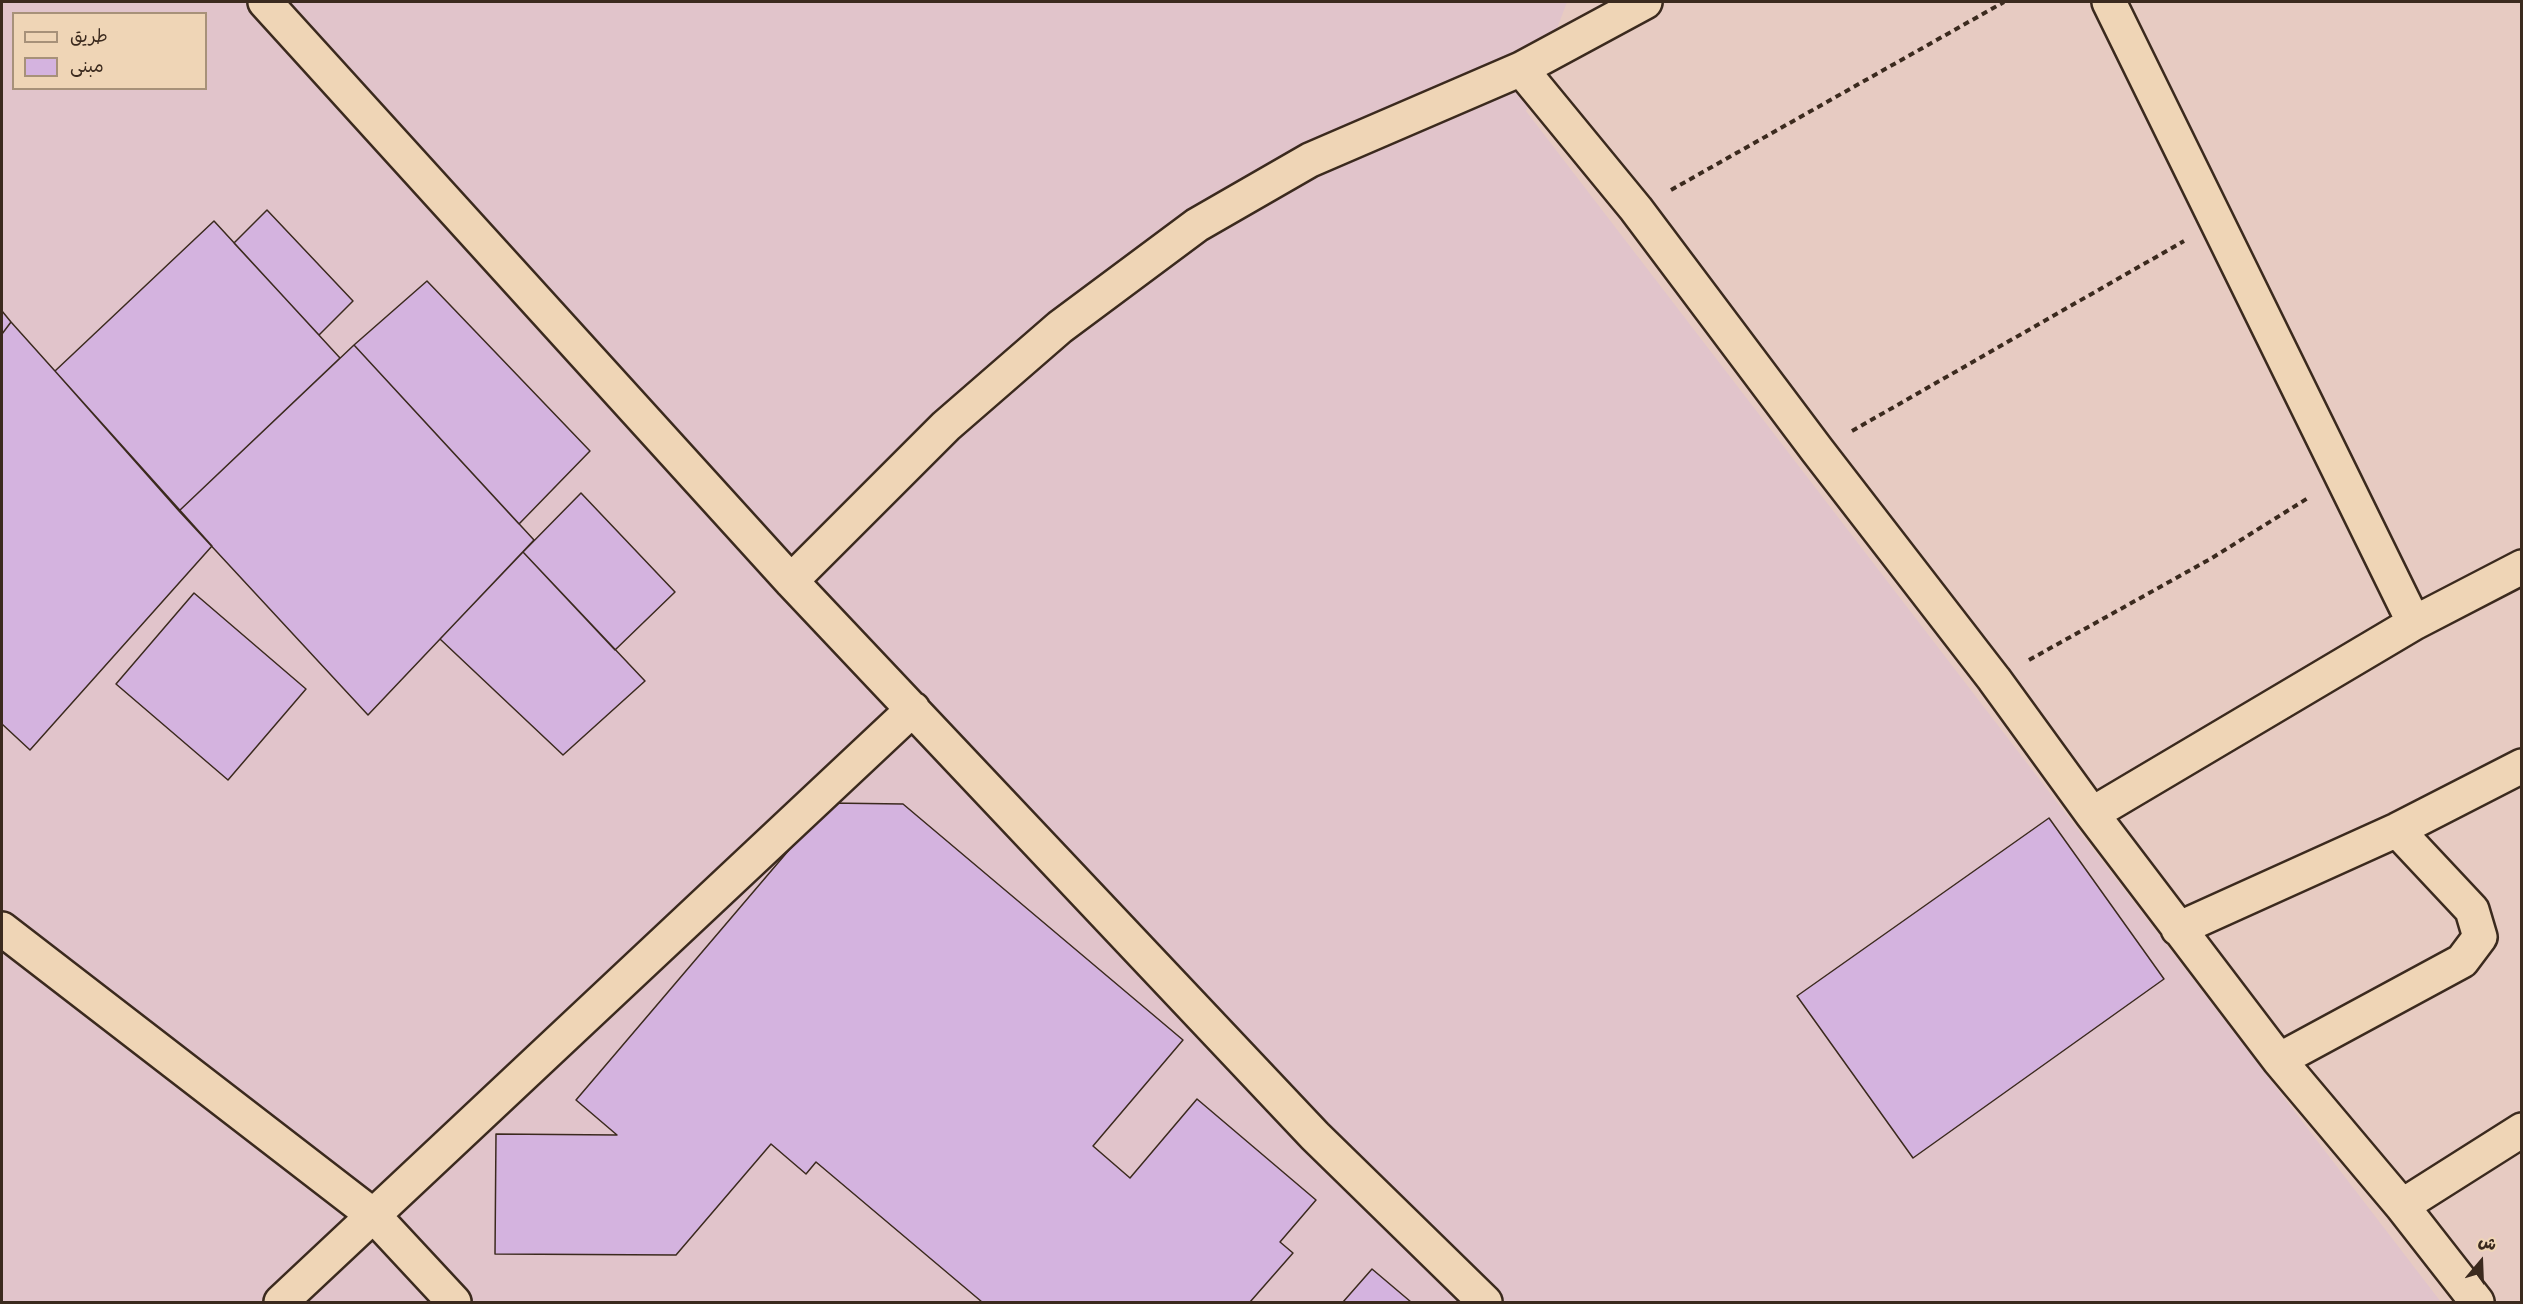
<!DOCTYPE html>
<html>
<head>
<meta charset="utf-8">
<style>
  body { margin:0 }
  #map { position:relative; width:2523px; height:1304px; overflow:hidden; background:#e7cbc2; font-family:Dekko,"Playpen Sans Arabic",sans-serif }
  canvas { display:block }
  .frame { position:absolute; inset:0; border:3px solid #3b2a1e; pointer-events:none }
  .legend { position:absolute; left:12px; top:12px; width:195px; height:78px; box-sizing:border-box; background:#efd5b6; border:2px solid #a79179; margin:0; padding:8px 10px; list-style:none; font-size:18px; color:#3b2a1e }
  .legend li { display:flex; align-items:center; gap:12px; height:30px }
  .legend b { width:30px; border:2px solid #a79179 }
  .north { position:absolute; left:2451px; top:1232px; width:60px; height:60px; -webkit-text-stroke:4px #efd5b6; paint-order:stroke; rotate:19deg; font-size:16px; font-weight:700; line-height:24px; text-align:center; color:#3b2a1e }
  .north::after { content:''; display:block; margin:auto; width:21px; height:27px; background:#3b2a1e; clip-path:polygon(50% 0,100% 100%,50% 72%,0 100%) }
</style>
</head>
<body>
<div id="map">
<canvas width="2523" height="1304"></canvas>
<div class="frame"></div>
<ul class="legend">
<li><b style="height:8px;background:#efd5b6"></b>طريق</li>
<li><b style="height:16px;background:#d4b3df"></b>مبنى</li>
</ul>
<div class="north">ش</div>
</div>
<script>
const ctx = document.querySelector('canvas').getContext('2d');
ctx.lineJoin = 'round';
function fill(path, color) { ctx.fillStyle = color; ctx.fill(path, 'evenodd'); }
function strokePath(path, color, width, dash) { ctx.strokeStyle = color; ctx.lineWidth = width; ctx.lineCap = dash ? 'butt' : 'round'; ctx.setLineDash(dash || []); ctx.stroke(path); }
const built = new Path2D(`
  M2,2H1567L1526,111L2441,1302H2ZM14,14H206V88H14Z`);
const building = new Path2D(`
  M267,210L353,301L319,335L234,243Z
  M214,221L340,358L179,511L55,371Z
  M427,281L590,451L519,524L354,345Z
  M2,311L11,322L2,334Z
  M11,322L212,546L30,750L2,724V334Z
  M354,345L534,540L368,715L179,511Z
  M581,493L675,592L615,650L523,552Z
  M523,552L645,681L563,755L440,639Z
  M194,593L306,689L228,780L116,684Z
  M829,803L903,804L1183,1040L1093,1146L1130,1178L1197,1099L1316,1200L1280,1242L1293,1253L1250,1302H982L816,1162L806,1174L771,1144L676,1255L495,1254L496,1134L617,1135L576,1100Z
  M2049,818L2164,979L1913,1158L1797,996Z
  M1372,1269L1411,1302H1343Z`);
const path = new Path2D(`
  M1671,190L2004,2
  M1852,431L2184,241
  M2029,660L2212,558L2308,498`);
const minor = new Path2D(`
  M265,2L791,581L1315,1136L1485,1302
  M2109,2L2414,623
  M1521,69L1636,209L1817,450L1994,679L2092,814L2279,1060L2402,1206L2477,1302
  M791,581L946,426L1060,327L1197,225L1310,160L1521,69L1645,2
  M2092,814L2414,623L2522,567
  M2,929L374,1216L454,1302
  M2178,929L2397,830L2522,766
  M2279,1060L2462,961L2480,937L2472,910L2397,830
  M2402,1206L2522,1130
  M281,1302L913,709`);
fill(built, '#e1c4cb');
fill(building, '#d4b3df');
strokePath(building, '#3b2a1e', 1.5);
strokePath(minor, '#3b2a1e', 38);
strokePath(path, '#3b2a1e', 4, [6, 4.5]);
strokePath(minor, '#efd5b6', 33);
</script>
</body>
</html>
